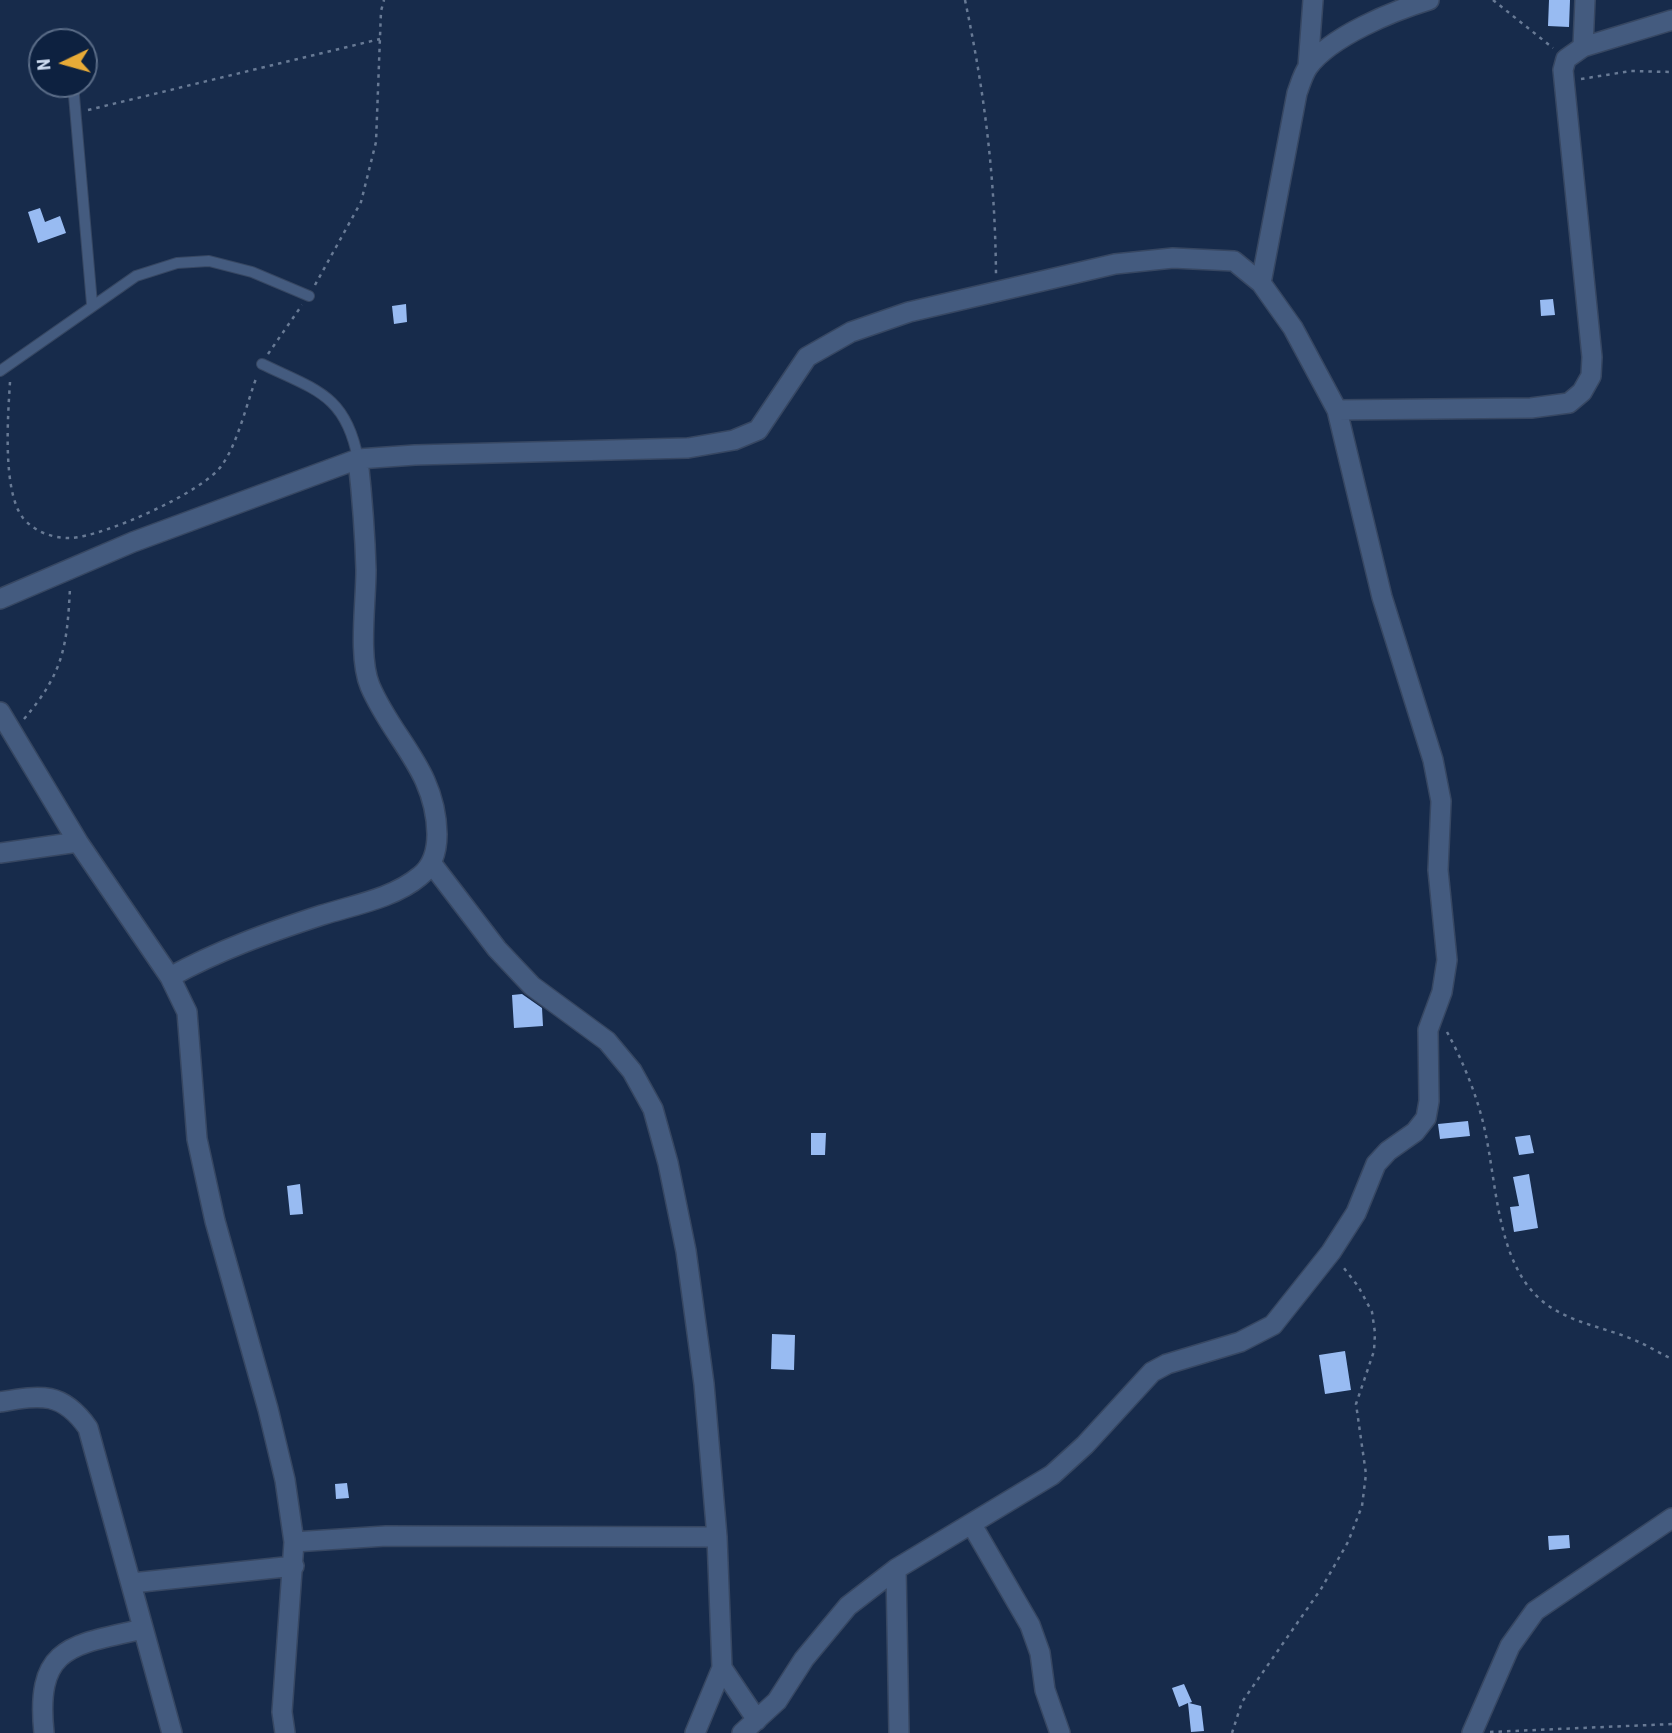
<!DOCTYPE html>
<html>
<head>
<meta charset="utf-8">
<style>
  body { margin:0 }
  #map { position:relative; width:1672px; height:1733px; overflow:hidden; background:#172b4b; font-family:"Roboto Condensed",sans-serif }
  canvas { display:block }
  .north { position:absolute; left:28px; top:28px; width:70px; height:70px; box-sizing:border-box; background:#0d2140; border:2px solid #5a6c87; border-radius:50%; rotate:265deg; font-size:19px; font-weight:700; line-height:28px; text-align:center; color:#cedcf1 }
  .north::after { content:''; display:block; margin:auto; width:24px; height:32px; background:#e8ab37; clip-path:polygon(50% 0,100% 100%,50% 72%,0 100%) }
</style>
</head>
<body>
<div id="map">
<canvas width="1672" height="1733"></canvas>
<div class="north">N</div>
</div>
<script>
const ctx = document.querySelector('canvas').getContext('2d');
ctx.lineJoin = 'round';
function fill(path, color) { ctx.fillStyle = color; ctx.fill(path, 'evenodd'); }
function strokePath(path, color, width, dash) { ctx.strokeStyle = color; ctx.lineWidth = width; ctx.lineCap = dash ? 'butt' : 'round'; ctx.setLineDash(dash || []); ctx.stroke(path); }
const building = new Path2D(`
  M1549,0H1570L1569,27L1548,26Z
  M40,208L45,222L60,216L66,233L38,243L28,212Z
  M1553,299L1555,315L1541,316L1540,300Z
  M406,304L407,322L394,324L392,306Z
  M522,994L542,1008L543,1026L514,1028L512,995Z
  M1468,1121L1470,1136L1440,1139L1438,1124Z
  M811,1133H826L825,1155H811Z
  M1530,1135L1534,1153L1519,1155L1515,1137Z
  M1529,1174L1538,1228L1514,1232L1510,1207L1519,1206L1513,1177Z
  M300,1184L303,1214L290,1215L287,1186Z
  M772,1334L795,1335L794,1370L771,1369Z
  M1345,1351L1351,1390L1325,1394L1319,1355Z
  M347,1483L349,1498L336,1499L335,1484Z
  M1569,1535L1570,1548L1549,1550L1548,1536Z
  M1184,1684L1192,1702L1189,1703L1201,1706L1204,1731L1191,1732L1188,1703L1179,1707L1172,1688Z`);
const path = new Path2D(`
  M965,0C985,95 995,177 996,274
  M1493,0L1553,48
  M1581,79L1631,71L1672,72
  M88,110L380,39
  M315,285L361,202L376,142L381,11L384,0
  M268,354L302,305
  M10,382C8,415 2,491 23,518C35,532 52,538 70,538C103,537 204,492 222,465C238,443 247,402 257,376
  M24,719C63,673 67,648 70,588
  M1447,1032C1463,1061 1478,1098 1485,1131C1497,1185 1497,1262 1541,1300C1569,1324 1607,1327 1639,1342C1650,1347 1661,1354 1672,1359
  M1490,1732L1672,1724
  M1232,1733L1242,1702L1321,1589L1348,1542L1362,1506L1366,1474L1356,1404L1374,1351L1375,1333L1372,1312L1358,1286L1343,1267`);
const lane = new Path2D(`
  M73,84L92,304
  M262,364C316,390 346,395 358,459
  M0,371L136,276L177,263L209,261L252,272L309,296`);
const street = new Path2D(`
  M1583,47L1585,0
  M1308,67L1313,0
  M1261,283L1297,93C1300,85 1303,74 1308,67C1331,36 1393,11 1429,0
  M1337,410L1531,408L1569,403L1582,392L1591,376L1592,357L1563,70L1566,59L1583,47L1672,20
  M0,599L133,542L358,459L415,455L688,448L734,440L758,430L807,357L851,332L909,312L1115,264L1173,258L1234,261L1261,283L1293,328L1337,410L1382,597L1433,760L1441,801L1438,870L1447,960L1442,992L1428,1030L1429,1101L1426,1118L1415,1132L1388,1151L1376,1164L1356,1213L1331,1252L1273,1325L1240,1342L1167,1364L1152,1372L1085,1445L1052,1475L896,1569L848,1606L804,1659L777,1701L742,1733
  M0,712L78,842L170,977L187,1012L197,1139L215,1221L268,1409L285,1480L294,1542L282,1712L285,1733
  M0,853L78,842
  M432,864L497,949L532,986L607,1041L632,1071L653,1109L668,1163L686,1251L704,1384L717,1537L722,1668L695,1733
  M170,977C219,950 270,932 322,915C354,905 394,898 420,876C433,866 437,850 437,834C436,770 393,740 370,686C358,657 366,603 366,570C365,533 362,496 358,459
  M0,1402C41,1395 62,1391 88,1428L172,1733
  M972,1525L1030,1625L1040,1653L1045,1690L1060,1733
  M294,1542L386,1536L717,1537
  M896,1569L899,1733
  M132,1583L294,1566
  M722,1668L757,1720
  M44,1733C35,1646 71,1645 143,1629
  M1472,1733L1510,1646L1535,1611L1672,1518`);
fill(building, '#98bbf2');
strokePath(lane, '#374762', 12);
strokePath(street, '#374762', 22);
strokePath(path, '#687a95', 2.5, [3.5, 5]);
strokePath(lane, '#445b7f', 10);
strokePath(street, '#445b7f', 19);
</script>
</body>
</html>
